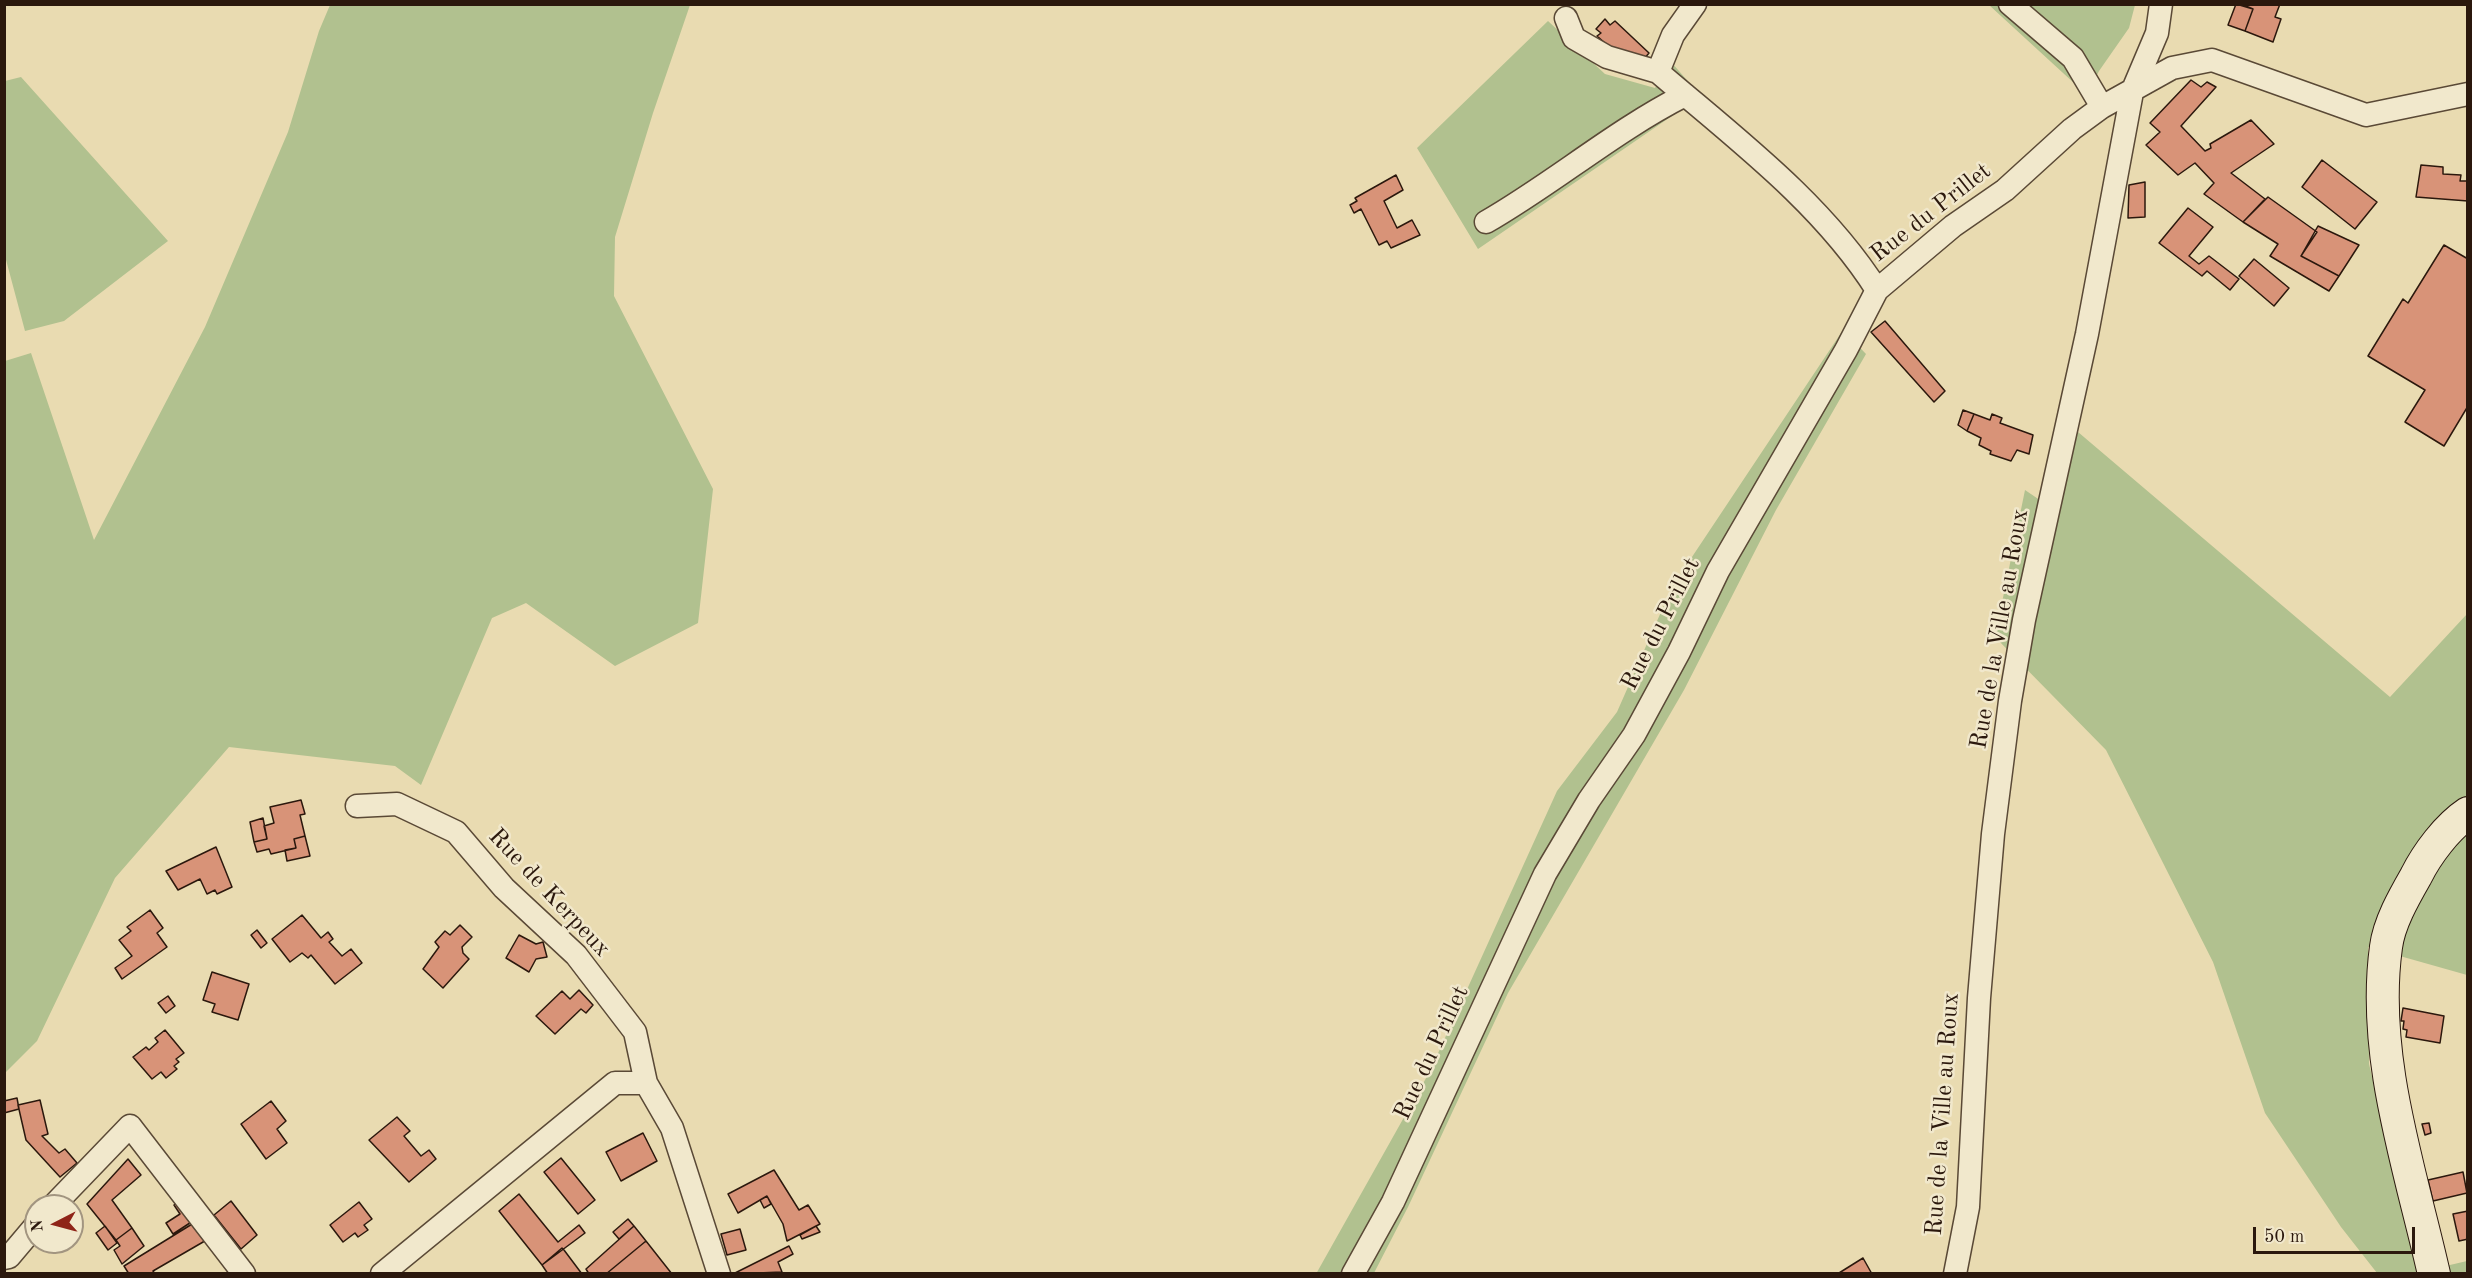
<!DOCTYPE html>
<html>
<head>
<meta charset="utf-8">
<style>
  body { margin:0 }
  #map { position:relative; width:2472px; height:1278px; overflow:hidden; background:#e9dbb1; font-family:"Old Standard TT",serif }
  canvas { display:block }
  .frame { position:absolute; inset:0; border:6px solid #2b180d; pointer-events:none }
  .north { position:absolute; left:24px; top:1194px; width:60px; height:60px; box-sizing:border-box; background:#f1e8cc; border:2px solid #a29580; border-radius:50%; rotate:264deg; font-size:16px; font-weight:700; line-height:24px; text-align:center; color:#2b180d }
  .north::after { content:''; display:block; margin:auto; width:21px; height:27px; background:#8f2418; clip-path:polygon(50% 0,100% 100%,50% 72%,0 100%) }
  .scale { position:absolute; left:2253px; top:1227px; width:162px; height:27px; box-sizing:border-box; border:3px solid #2b180d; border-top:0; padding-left:8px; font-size:18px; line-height:21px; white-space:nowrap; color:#2b180d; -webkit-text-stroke:4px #f1e8cc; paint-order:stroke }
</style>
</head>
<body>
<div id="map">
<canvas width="2472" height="1278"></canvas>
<div class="frame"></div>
<div class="north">N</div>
<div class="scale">50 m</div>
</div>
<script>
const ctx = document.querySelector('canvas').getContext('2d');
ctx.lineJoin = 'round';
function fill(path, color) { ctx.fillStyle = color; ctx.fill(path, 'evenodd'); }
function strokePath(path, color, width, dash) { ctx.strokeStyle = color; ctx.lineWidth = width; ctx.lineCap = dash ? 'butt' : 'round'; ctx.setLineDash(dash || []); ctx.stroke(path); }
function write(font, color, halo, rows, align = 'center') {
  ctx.font = font + ' "Old Standard TT",serif'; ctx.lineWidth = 5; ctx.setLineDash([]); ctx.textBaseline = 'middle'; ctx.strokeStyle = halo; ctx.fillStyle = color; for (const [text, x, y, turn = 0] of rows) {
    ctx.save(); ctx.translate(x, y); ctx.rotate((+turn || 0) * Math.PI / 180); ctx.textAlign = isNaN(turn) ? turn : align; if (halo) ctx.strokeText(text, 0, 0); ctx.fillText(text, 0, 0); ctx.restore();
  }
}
const green = new Path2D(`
  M330,5H690L653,113L615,237L614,296L713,489L698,623L615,666L526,603L492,618L421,785L395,766L229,747L115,878L37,1041L5,1073V361L31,353L94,540L205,327L288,132L319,31Z
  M1989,5H2135L2129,28L2099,71L2087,95Z
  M1548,21L1605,74L1655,88L1671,62L1701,96L1478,249L1417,148Z
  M21,77L168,241L64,321L25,331L5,256V81Z
  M1843,330L1866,354L1776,510L1684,690L1508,993L1408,1207L1374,1273L1316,1274L1430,1071L1557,791L1617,712L1672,587Z
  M2078,432L2390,697L2467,614V975L2368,947L2369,1064L2420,1272L2467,1261V1273H2377L2341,1227L2265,1113L2213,962L2106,750L1995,637L2025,490L2053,509Z`);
const building = new Path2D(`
  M2236,4L2253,9L2245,31L2228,25Z
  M2241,4H2280L2275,17L2281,19L2273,42L2245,31L2253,9Z
  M1605,19L1610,25L1615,21L1649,53L1638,66L1625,61L1597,36L1601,33L1596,29Z
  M2191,80L2201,87L2207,82L2216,87L2181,126L2205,151L2211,148L2210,144L2251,120L2274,144L2231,173L2265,199L2243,222L2204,194L2214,183L2195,163L2178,175L2146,145L2160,132L2150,123Z
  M2322,160L2377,202L2355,229L2302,187Z
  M2421,165L2443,167V174L2461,175L2460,181H2468V201L2416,197Z
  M1396,175L1403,190L1384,201L1397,228L1412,220L1420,235L1391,248L1387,241L1379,245L1361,209L1354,213L1350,205L1357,201L1355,198Z
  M2145,182V217L2128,218L2129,185Z
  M2268,197L2317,232L2301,256L2339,276L2329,291L2270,256L2278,244L2243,222Z
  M2188,208L2213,227L2189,256L2199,264L2209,256L2239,279L2230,290L2207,271L2202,276L2159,243Z
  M2318,226L2359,245L2339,276L2301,256Z
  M2444,245L2468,259V406L2444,446L2405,422L2425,390L2368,356L2403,299L2408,303Z
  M2254,259L2289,288L2274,306L2239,276Z
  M1885,321L1945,391L1934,402L1871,332Z
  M1963,410L1974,414L1967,431L1958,425Z
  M1974,414L1990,420L1992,414L2002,418L2000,423L2033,435L2029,454L2017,450L2011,461L1990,454L1991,451L1979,445L1981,438L1967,431Z
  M301,800L305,814L300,815L305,836L294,839L296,848L271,854L269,849L257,852L254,842L267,839L264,826L274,823L270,807Z
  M263,818L267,839L254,842L250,822Z
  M305,836L310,856L287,861L285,850L296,848L294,839Z
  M216,847L232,887L217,894L215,890L207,894L200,879L178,890L166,871Z
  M150,910L163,928L157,933L167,947L122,979L115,968L132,956L119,940L131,931L127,927Z
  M302,915L321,938L328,932L333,939L329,942L342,956L351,949L362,963L335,984L311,955L308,958L302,953L290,962L272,939Z
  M460,925L472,937L462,947L463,953L469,959L443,988L423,969L439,947L435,942L445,931L450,935Z
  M257,930L267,943L261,948L251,935Z
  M519,935L536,944L543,942L547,957L536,959L529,972L506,958Z
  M212,972L249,984L238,1020L212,1012L215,1004L203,1000Z
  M579,990L593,1005L586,1013L581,1009L555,1034L536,1016L562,991L570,999Z
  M168,996L175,1006L166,1013L158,1003Z
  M2403,1008L2444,1016L2440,1043L2406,1037L2407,1030L2403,1029L2404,1021H2401Z
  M165,1030L184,1053L176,1059L179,1062L174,1066L177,1069L166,1078L161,1072L152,1079L133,1057L146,1047L149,1050L158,1042L155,1038Z
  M17,1098L19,1109L4,1113V1101Z
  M40,1100L48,1134L42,1136L59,1153L65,1149L77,1163L60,1177L26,1140L18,1105Z
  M271,1101L286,1121L277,1129L287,1143L266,1159L241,1124Z
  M397,1117L410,1131L404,1136L421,1156L429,1150L436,1159L409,1182L369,1140Z
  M2429,1123L2431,1133L2425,1135L2422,1124Z
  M643,1133L657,1161L621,1181L606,1152Z
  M561,1158L595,1200L578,1214L544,1172Z
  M128,1159L141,1175L112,1200L132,1228L116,1240L87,1204Z
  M774,1170L799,1210L808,1205L820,1224L787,1241L783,1224L767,1196L738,1213L728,1194Z
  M2463,1172L2467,1193L2433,1201L2428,1180Z
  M519,1194L558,1242L579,1225L585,1233L542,1265L499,1211Z
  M767,1196L771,1204L764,1208L760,1200Z
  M181,1199L196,1219L173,1234L166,1223L180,1214L174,1205Z
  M231,1201L257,1235L241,1249L214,1215Z
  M359,1202L372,1219L364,1225L368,1230L358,1237L355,1233L343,1242L330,1225Z
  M2468,1211V1239L2459,1241L2453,1214Z
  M628,1219L634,1226L619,1239L613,1232Z
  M197,1221L210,1238L153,1271L155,1274H129L124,1266Z
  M105,1226L117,1243L108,1250L96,1233Z
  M634,1226L646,1241L606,1274H589L586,1269Z
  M816,1226L820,1232L802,1239L800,1235Z
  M132,1228L144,1246L122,1264L114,1250L120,1246L116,1240Z
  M740,1229L746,1250L727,1255L721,1234Z
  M646,1241L672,1274H606Z
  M789,1246L793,1254L778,1262L782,1272L733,1274Z
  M562,1248L564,1250L582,1274H548L542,1265Z
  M1863,1258L1872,1274L1839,1273Z`);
const street = new Path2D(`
  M1695,4L1673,35L1658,72C1735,138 1822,203 1877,290
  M2010,4L2073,58L2102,107
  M1566,18L1574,38L1607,57L1658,72
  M1486,222C1554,183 1614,131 1685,95
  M357,806L397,804L456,832L504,888L576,955L635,1032L646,1083
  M53,1206L130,1126L244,1274
  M4,1258L9,1257L36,1225
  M382,1274L615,1083H646L672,1128L719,1274
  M1353,1274L1393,1202L1545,874L1589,800L1634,735L1679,652L1718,571L1846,350L1877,290L1953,226L2005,190L2072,129L2102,107L2172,68L2212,60L2366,115L2468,94
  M1955,1274L1968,1207L1979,998L1993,834L2010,701L2024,620L2087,334L2132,92L2157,33L2161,4`);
const secondary = new Path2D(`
  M2434,1274C2410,1168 2371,1056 2386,947C2389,923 2404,897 2416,876C2427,854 2447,827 2468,813`);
const streetNames = [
  ["Rue du Prillet",1931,213,-38],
  ["Rue du Prillet",1661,624,-63],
  ["Rue de la Ville au Roux",2000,629,-80],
  ["Rue de Kerpeux",549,893,47],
  ["Rue du Prillet",1432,1053,-65],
  ["Rue de la Ville au Roux",1943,1114,-86]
];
fill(green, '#b1c18f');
fill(building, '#d89378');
strokePath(building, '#2b180d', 1.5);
strokePath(street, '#5a4936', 25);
strokePath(secondary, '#2b180d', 34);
strokePath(street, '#f1e8cc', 22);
strokePath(secondary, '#f1e8cc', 32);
write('24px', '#2b180d', '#f1e8cc', streetNames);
</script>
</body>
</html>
